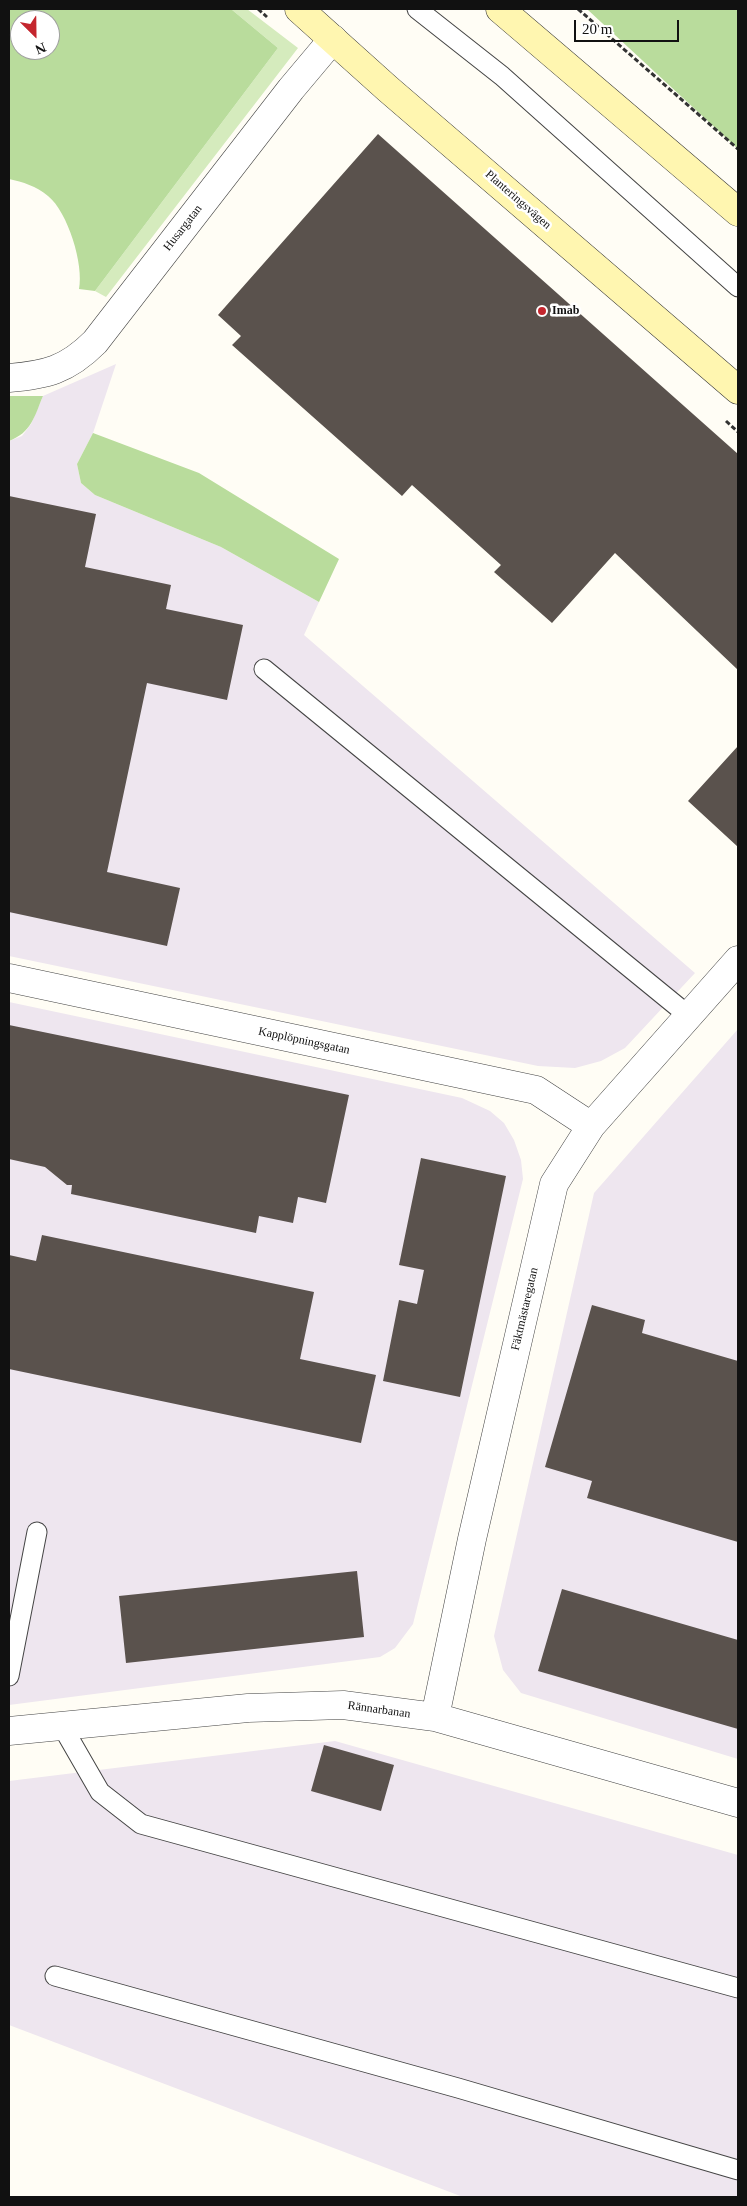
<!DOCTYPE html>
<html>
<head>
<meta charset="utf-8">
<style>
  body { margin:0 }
  #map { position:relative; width:747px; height:2206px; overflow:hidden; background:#fffdf5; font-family:Georgia,serif }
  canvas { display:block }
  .frame { position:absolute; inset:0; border:10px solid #111; pointer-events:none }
  .north { position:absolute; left:10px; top:10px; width:50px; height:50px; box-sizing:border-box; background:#fff; border:1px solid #a0a0a0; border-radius:50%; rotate:157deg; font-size:14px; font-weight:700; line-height:20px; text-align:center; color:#111 }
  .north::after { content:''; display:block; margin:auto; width:18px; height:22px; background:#c4262e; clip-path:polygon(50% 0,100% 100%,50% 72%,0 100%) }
  .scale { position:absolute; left:574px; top:20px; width:105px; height:22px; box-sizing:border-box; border:2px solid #111; border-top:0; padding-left:6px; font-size:15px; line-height:18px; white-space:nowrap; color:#111; -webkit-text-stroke:4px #fff; paint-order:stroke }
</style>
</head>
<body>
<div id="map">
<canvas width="747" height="2206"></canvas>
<div class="frame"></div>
<div class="north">N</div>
<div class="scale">20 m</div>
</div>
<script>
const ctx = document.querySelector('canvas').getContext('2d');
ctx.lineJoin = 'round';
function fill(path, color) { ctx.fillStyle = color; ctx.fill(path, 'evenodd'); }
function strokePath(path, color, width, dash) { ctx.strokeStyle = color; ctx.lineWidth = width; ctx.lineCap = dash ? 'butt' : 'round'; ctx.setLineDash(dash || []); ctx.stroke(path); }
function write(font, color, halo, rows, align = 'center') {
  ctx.font = font + ' Georgia,serif'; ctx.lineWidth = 5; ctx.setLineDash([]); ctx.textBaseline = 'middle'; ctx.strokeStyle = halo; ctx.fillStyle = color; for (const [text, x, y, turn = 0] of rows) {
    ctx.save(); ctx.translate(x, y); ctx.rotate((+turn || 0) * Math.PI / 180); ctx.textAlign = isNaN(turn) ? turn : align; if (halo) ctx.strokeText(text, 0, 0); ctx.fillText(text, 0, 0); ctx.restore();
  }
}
const industrial = new Path2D(`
  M116,364L93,433L77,464L81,483L95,495L221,547L319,602L304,635L695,973L625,1048L601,1061L575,1068L538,1066L9,956V441L22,436L31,424L43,396Z
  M9,1002L462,1098L490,1111L504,1123L514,1140L521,1160L523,1179L413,1624L395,1648L380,1657L9,1705Z
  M738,1029V1759L521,1693L503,1670L494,1636L594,1193Z
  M335,1741L738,1855V2197H463L9,2025V1781Z`);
const green = new Path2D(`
  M231,9H247L298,48L106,297L95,291L278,48Z`);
const forest = new Path2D(`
  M9,9H231L278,48L95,291L79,289C84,265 68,212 48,196C36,186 23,182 9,179ZM20,20H50V50H20Z
  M586,9H738V149L588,10Z
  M9,396H43C34,417 32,432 9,441Z
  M93,433L199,473L339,559L319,602L221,547L95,495L81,483L77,464Z`);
const building = new Path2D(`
  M378,134L738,454V670L615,553L552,623L494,572L501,565L412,485L402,496L232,345L241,336L218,315Z
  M9,496L96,514L85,567L171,585L166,609L243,625L227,700L147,683L107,872L180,888L167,946L9,912Z
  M738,746V847L688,801Z
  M9,1025L349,1095L326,1203L298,1197L293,1223L259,1216L256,1233L71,1194L72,1185H67L45,1167L9,1159Z
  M421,1158L506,1176L460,1397L383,1381L399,1300L417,1304L424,1270L399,1265Z
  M42,1235L314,1292L300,1359L376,1375L361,1443L9,1369V1255L36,1261Z
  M592,1305L645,1320L642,1333L738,1361V1542L587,1498L592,1481L545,1467Z
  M357,1571L364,1637L126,1663L119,1596Z
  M562,1589L738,1640V1729L538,1671Z
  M324,1745L394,1765L381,1811L311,1791Z`);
const path = new Path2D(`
  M258,9L267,17
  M578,9L738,149
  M726,421L738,432`);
const service = new Path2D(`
  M417,9L502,76L738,287
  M264,669L689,1016
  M9,1676L37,1532
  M62,1726L100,1792L141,1824L738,1988
  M55,1976L458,2088L738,2170`);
const minor = new Path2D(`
  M9,378C46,375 67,370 95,342L291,89L333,39
  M9,978L536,1090L591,1126
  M435,1717L472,1539L554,1184L591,1126L738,960
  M9,1731L248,1708L343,1705L435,1717L738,1803`);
const secondary = new Path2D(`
  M299,9L388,89L738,390
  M500,9L738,212`);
const markers = [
  [542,311,5,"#c4262e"]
];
const streetNames = [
  ["Planteringsvägen",518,200,41],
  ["Husargatan",183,228,-52],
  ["Kapplöpningsgatan",304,1041,12],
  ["Fäktmästaregatan",525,1309,-77],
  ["Rännarbanan",379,1710,8]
];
const poiNames = [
  ["Imab",552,311]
];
fill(industrial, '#eee6ef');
fill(green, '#d5ebbd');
fill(forest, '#b9dc9c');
fill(building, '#5a524d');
strokePath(service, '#444', 21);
strokePath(minor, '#444', 29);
strokePath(secondary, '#333', 29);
strokePath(path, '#333', 3, [5, 2.5]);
strokePath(service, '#fff', 19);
strokePath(minor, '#fff', 28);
strokePath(secondary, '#fff6b0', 28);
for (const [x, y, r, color] of markers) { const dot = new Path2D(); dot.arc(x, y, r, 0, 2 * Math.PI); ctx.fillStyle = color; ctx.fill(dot); strokePath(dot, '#fff', 2); }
write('12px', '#111', '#fff', streetNames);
write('bold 12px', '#111', '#fff', poiNames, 'left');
</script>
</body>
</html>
